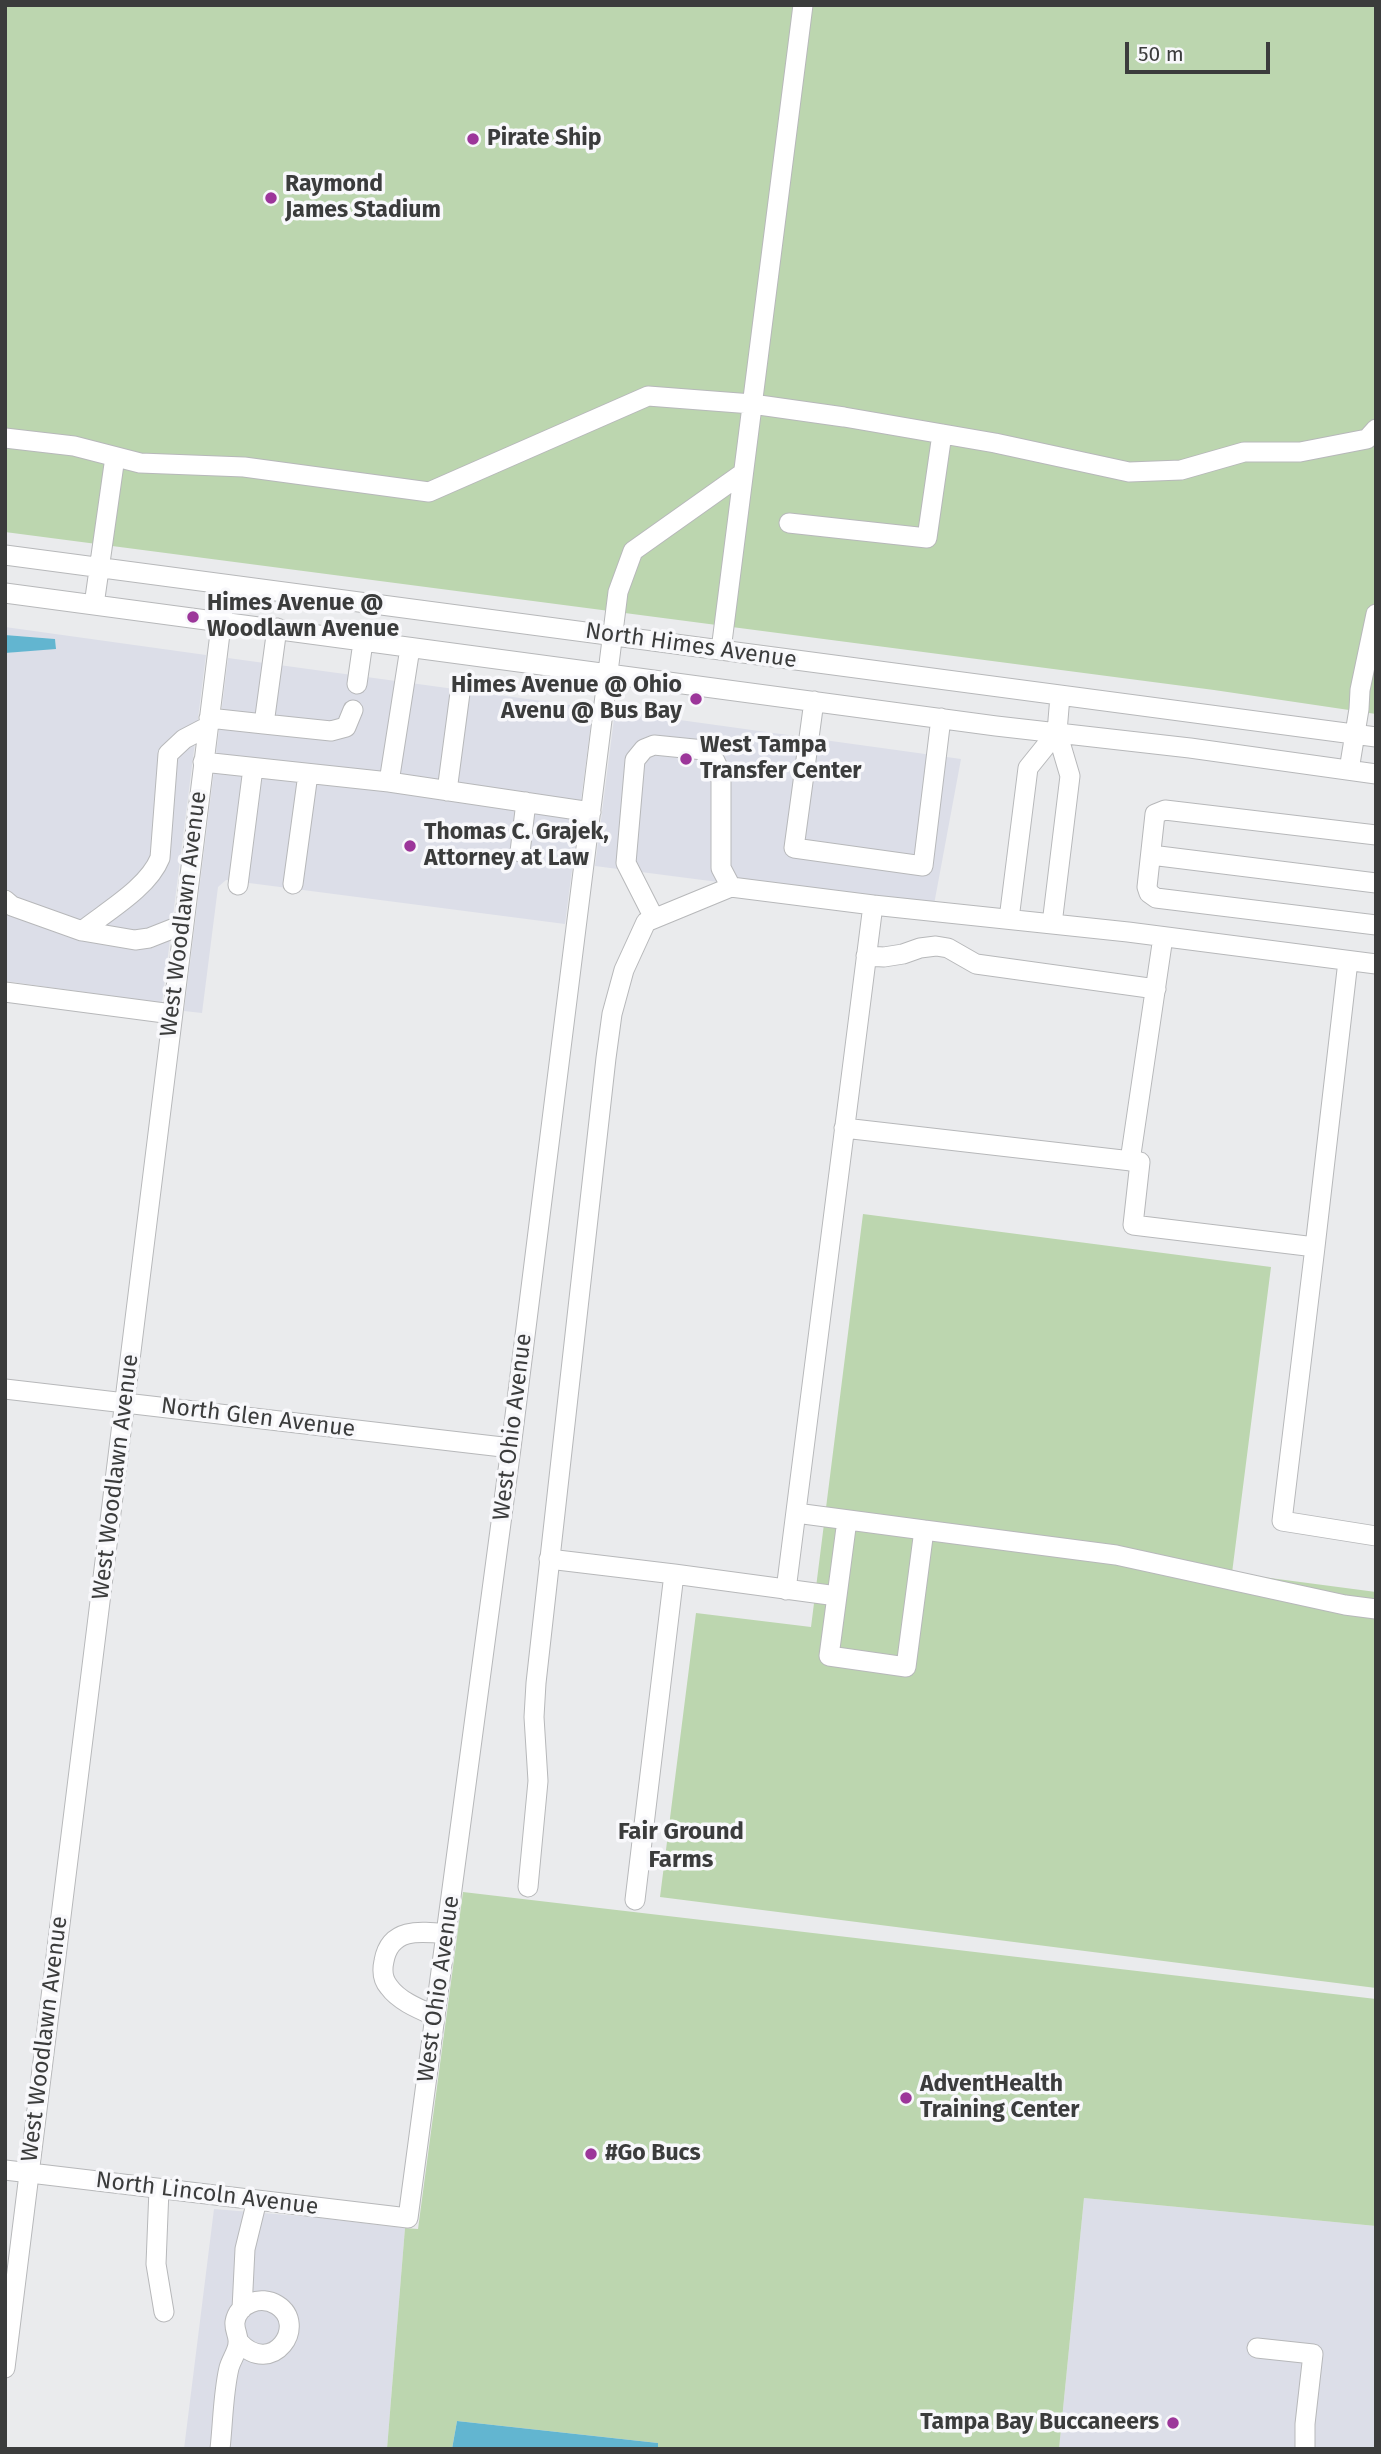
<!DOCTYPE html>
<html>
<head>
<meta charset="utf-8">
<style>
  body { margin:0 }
  #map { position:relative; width:1381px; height:2454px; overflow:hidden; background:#eaebed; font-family:"Fira Sans",sans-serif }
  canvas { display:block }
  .frame { position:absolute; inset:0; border:7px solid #3b3c3c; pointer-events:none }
  .scale { position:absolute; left:1125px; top:42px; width:145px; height:32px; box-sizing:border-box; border:4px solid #3b3c3c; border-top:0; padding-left:9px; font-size:21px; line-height:24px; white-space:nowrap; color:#3b3c3c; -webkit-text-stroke:5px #f8f8fb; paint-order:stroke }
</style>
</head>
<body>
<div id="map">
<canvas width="1381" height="2454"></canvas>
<div class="frame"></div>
<div class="scale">50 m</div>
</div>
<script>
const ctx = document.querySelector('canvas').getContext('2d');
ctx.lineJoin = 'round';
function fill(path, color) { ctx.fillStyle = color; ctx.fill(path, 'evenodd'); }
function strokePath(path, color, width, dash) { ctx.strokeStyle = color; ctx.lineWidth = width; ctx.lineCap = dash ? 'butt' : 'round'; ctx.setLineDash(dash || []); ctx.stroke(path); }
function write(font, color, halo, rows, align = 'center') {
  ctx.font = font + ' "Fira Sans",sans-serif'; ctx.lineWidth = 7; ctx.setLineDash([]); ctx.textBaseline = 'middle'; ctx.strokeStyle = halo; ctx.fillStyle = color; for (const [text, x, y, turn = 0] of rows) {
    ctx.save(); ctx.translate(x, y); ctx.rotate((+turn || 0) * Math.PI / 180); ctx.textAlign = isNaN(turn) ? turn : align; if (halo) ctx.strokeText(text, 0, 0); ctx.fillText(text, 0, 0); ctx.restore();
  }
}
const built = new Path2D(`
  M5,627L206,655L162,1003L5,981V653L56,648L55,639L5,635Z
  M228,658L593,708L565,924L226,880L218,887L202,1013L184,1011Z
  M615,711L961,759L933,910L595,866Z
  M1084,2198L1376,2226V2449H1059Z
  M214,2209L312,2217L405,2228L387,2449H184Z`);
const green = new Path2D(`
  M5,5H1376V714L1214,690L5,532Z
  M863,1214L1271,1267L1232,1573L1376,1592V1988L660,1897L696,1613L811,1627Z
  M463,1892L1376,1999V2226L1084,2198L1059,2449H658V2443L457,2421L452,2449H387L405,2228L418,2229Z`);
const water = new Path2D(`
  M5,635L55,639L56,649L5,653Z
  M457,2421L658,2443V2449H452Z`);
const minor = new Path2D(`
  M5,438L74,446L140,463L244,467L429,492L648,396L752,404L844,417L995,443L1129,472L1181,470L1244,452H1300L1367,439L1376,429
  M789,523L927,538L942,434
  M5,555L1376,737
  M5,593L996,726L1190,748L1376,774
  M94,605L115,457
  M721,650L803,5
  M357,684L363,642
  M814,701L794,848L923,866L941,718
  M209,718L264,724L277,628
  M264,724L331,731L346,727L353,710
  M203,762L389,782L410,648
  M1349,770L1359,709L1360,690L1376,614
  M389,782L591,812
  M447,791L460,693
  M1376,835L1165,810L1155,814L1147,887L1149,893L1156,898L1376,925
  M520,852L526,802
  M1151,855L1376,883
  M293,884L308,774
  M238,885L253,768
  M5,900L12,906L82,931L135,940L149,938L182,925
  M654,918L626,863L635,760L644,749L654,745L704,750L715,761L721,774V868L731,887
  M1009,919L1028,768L1057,732
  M1052,924L1070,776L1057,732L1060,696
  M82,931C107,911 148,888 160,858L168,754L184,739L207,727
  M866,956L884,957L903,954L920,948L936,946L948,948L976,964L1156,989
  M5,992L172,1014
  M844,1128L1140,1162L1133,1225L1315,1247L1282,1521L1376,1536
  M1130,1161L1163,937
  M1315,1247L1348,961
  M5,1389L511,1448
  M924,1530L1116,1555L1345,1605L1376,1609
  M549,1559L674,1574
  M786,1590L873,905
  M837,1596L847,1520
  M528,1887L538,1781L534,1717L536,1683L606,1058L612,1014L624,970L646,922L731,887L873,905L1128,932L1376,964
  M635,1900L674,1574L837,1596L829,1656L906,1667L924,1530L796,1513
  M435,2016C419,2009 399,2001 389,1987C382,1979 382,1970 384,1961C390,1928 419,1931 446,1934
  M5,2170L408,2218L511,1448L618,592L633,551L743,473
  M159,2189L156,2264L164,2312
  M242,2309L245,2249L257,2200
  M1257,2348L1313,2354L1305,2424V2449
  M5,2368L226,585
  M220,2449C223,2422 223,2394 229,2368C231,2360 238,2351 238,2343C239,2336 234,2330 235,2322C238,2303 261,2295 277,2305C309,2325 272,2378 239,2342`);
const markers = [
  [473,139,7,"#9c369a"],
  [271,198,7,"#9c369a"],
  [193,617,7,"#9c369a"],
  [696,699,7,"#9c369a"],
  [686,759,7,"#9c369a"],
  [410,846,7,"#9c369a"],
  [906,2098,7,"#9c369a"],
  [591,2154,7,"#9c369a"],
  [1173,2423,7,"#9c369a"]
];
const poiNames = [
  ["Pirate Ship",487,139],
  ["Raymond",285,185],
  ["James Stadium",285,211],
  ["Himes Avenue @",207,604],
  ["Woodlawn Avenue",207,630],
  ["Himes Avenue @ Ohio",682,686,"right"],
  ["Avenu @ Bus Bay",682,712,"right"],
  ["West Tampa",700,746],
  ["Transfer Center",700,772],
  ["Thomas C. Grajek,",424,833],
  ["Attorney at Law",424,859],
  ["AdventHealth",920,2085],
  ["Training Center",920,2111],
  ["#Go Bucs",605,2154],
  ["Tampa Bay Buccaneers",1159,2423,"right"]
];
const streetNames = [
  ["North Himes Avenue",691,646,8],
  ["West Woodlawn Avenue",184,914,-83],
  ["North Glen Avenue",258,1418,7],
  ["West Ohio Avenue",513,1427,-83],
  ["West Woodlawn Avenue",116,1477,-83],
  ["West Ohio Avenue",439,1989,-82],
  ["West Woodlawn Avenue",45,2039,-83],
  ["North Lincoln Avenue",207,2194,7]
];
const neighbourhoodNames = [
  ["Fair Ground",681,1832],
  ["Farms",681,1860]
];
fill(built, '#dcdee8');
fill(green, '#bcd6af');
fill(water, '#62b5d0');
strokePath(minor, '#b7b8ba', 21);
strokePath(minor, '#fff', 19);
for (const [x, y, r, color] of markers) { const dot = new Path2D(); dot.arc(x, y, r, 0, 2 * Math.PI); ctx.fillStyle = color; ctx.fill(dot); strokePath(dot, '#f8f8fb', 2.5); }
write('bold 23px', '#3b3c3c', '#f8f8fb', poiNames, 'left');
write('23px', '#3b3c3c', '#f8f8fb', streetNames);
write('bold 24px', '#3b3c3c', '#f8f8fb', neighbourhoodNames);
</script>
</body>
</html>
